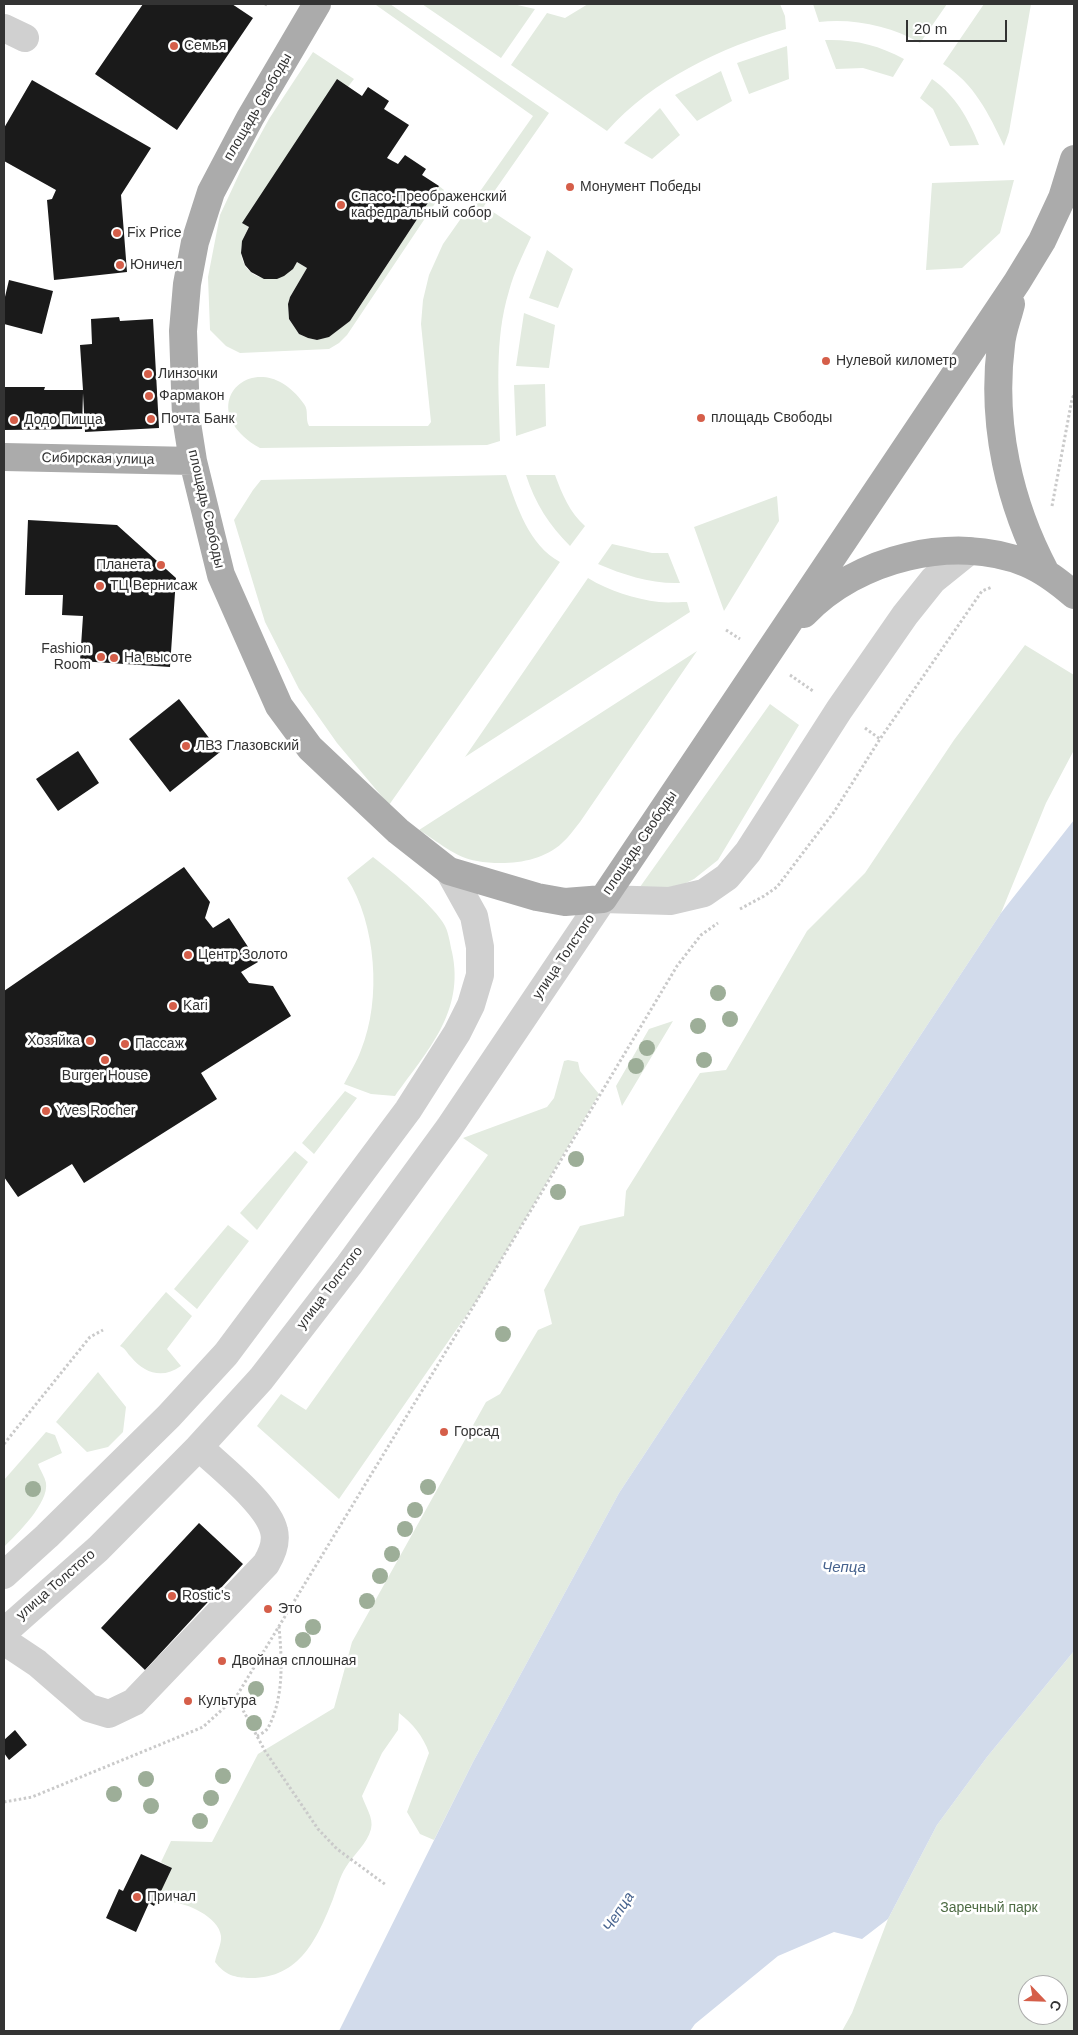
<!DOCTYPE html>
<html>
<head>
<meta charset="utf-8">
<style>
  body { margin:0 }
  #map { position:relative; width:1078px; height:2035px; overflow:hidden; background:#fff; font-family:Arial,sans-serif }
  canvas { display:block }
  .frame { position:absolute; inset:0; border:5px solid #333; pointer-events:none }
  .north { position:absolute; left:1018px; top:1975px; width:50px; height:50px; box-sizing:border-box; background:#fff; border:1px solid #adadad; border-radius:50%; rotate:114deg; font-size:14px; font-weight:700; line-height:20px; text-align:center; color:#333 }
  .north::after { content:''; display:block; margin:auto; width:18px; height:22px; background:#d55e49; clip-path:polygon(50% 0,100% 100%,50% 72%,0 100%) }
  .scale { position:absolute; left:906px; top:20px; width:101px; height:22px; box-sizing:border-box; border:2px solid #333; border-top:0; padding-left:6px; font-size:15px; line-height:18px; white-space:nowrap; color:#333; -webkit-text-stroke:4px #fff; paint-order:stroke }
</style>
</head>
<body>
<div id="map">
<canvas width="1078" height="2035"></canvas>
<div class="frame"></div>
<div class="north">С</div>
<div class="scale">20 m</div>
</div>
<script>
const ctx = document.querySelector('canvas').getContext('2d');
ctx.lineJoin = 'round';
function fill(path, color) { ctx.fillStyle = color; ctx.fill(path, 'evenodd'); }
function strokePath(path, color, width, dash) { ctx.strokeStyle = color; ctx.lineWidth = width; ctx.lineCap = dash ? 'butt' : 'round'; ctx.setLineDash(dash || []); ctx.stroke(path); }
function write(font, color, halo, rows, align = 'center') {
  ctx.font = font + ' Arial,sans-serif'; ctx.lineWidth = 5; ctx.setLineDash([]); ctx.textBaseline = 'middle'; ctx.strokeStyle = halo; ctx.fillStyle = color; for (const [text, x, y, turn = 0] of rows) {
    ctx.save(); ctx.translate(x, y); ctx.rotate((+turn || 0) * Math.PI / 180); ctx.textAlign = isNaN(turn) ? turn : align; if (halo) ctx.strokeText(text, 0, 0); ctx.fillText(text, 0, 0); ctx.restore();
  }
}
const green = new Path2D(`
  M377,4H390L549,113L484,206L531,237C523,255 514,272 509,291C494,340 499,391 500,441L487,445L260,448C186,406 259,339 304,404C309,410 305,419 309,426H428L431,422L421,324L423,300L429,275L443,244L533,116L376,5Z
  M422,4H513L535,9L501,58Z
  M588,4H780L785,16L786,29C722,47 652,80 607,131L511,65L547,13L565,18Z
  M813,4H947L920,43C891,26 853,18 819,22Z
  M984,4H1031L1009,132L1004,146C989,114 974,83 943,64Z
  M825,40C853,39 879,45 904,59L893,77L863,68L836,69Z
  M787,46L789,79L749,94L737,63Z
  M313,52L354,79L243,223L249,227C245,235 240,244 241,254C246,284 282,286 297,262L307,268L290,297L288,304L289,319L299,334L308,338L317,340L350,321L439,186L444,190L347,335L339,343L329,349L240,353L226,346L210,330L208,277L220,215L241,170L269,119Z
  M721,71L732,101L697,121L675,95Z
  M932,79C956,96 968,118 979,145L950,146L933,109L920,98Z
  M660,108L680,135L652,159L624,143Z
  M1014,180L1000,233L962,268L926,270L932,183Z
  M547,250L573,269L558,308L529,298Z
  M524,313L555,325L549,368L516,366Z
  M545,384L546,426L516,436L514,385Z
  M506,475C517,507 529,545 560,562L389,805L337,743L299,689L265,622L234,520L253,490L261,480Z
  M526,475H555C562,494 570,513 585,526L570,546C549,525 535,503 526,475Z
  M777,496L779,521L724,611L694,527Z
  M612,544L652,553H668L680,583C651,584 624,575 598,564Z
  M588,578C609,591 635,599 659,602C668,603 678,602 687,602L690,612L465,757Z
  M1025,645L1074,675V750L1046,803L1001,913L619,1493L473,1762L434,1840L420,1834L407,1812L429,1753C423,1736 413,1724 399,1713L398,1730L382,1753L362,1796C365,1806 374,1818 371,1829C367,1844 354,1854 346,1867C340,1876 337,1888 333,1899C317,1939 300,1978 251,1978C235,1978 225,1975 215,1962C216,1955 222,1943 221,1936C219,1917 186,1902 169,1902C164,1902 158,1904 154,1906L171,1868L161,1862L171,1841L212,1842L258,1754L334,1708L352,1642L486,1402L500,1394L538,1330L552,1324L544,1290L580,1226L624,1216L626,1191L700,1073L726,1070L807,931L865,873L954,740Z
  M697,651L580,822C574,829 569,837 562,843C541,863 504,866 477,861C456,858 437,841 419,830Z
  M770,704L799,725L718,860L694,879L680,886L635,894Z
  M373,857C392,872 435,906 445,926C449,934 450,944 452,952C465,1012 427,1051 395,1096L371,1094L344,1084C350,1073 357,1061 361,1050C382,999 376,924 347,878Z
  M673,1021L622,1106L616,1086L649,1029Z
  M568,1060L578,1062L580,1071L599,1094L479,1297L339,1499L257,1426L281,1394L306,1410L488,1155L463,1138L547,1107L554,1098L564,1061Z
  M345,1091L357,1098L314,1154L302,1143Z
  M295,1151L308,1162L257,1230L240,1213Z
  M228,1225L249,1241L197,1309L174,1289Z
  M166,1292L192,1316L167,1349L181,1366C163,1379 145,1374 131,1357C127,1353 125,1348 120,1346Z
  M98,1372L126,1407L123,1432L108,1447L87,1452L56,1422Z
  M46,1432L55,1435L62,1453L38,1464C40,1470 45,1477 46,1483C49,1503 17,1534 4,1547V1480Z
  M1074,1651V2031H842L852,2013L888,1919L937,1825L987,1757ZM1028,1985H1058V2015H1028Z`);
const water = new Path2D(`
  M1074,820V1651L987,1757L937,1825L888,1919L862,1939L834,1932L778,1956L695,2024L690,2031H339L473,1762L619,1493L1001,913Z`);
const building = new Path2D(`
  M143,4H232L253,18L177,130L95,74Z
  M337,79L362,96L368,87L389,101L384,109L409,125L387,158L398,164L405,155L426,169L422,175L439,186L350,321L329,337L317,340L308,338L299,334L289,319L288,304L290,297L307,268L297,262L293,269L284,276L277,279H264L251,272L245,265L241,253L242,241L249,227L242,223Z
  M32,80L151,148L121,195L127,272L54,280L47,200L52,199L56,190L4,161V128Z
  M9,280L53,291L42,334L4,324V301Z
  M119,317L120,321L153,319L159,428L85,432L83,393L82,429L4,430V387H45L44,390H83L80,345L92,344L91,319Z
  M28,520L117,525L176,578L170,667L80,661L83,616L62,615L63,595H25Z
  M179,699L220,752L170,792L129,739Z
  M78,751L99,783L58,811L36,779Z
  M184,867L210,902L205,918L213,928L229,918L258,962L241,972L249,983L273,986L291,1016L201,1073L217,1099L84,1183L72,1164L18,1197L4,1177V991Z
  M199,1523L243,1564L145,1670L101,1628Z
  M15,1730L27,1745L9,1760L4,1753V1740Z
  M141,1854L172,1868L154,1906L149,1903L136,1932L106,1918L119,1889L123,1891Z`);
const path = new Path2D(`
  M265,4L267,5
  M1052,506L1072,399L1074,395
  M726,630L740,639
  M790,675L813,691
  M865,728L880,739
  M740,909L764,896L777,887L834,812L880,739L982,591L992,587
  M4,1444L90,1337L103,1330
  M236,1697L265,1751L318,1829L337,1849L386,1885
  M257,1736C261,1734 267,1731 269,1726C284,1696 282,1660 279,1627
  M4,1802L32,1797L203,1727L236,1697L479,1297L677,966L701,935L718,923`);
const minor = new Path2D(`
  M4,28L25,38
  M4,1575L47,1536L169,1416L226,1354L408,1110L457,1033L471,1005L480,975V947L474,916L449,871
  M4,1632L98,1549L199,1447L261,1379L349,1265L449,1128L603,899L670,901L704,893L727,877L748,852L839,710L905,615L933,580L969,551
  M4,1641L37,1663L89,1708L109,1714L134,1702L266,1564C272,1554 277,1543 274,1531C268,1504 219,1466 199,1447`);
const major = new Path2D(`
  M317,4L250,118L211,192L195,242L187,284L183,331L186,417L193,461L221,575L279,706L310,748L398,831L449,871L537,897L565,902L603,899L1017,282L1042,241L1062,198L1074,159
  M1011,304C1008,317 1002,331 1001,345C991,423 1009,504 1046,573
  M4,457L193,461
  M804,614C857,558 954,534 1026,563C1045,571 1059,582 1074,595`);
const trees = [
  [718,993],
  [730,1019],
  [698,1026],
  [647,1048],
  [704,1060],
  [636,1066],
  [576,1159],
  [558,1192],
  [503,1334],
  [428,1487],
  [33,1489],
  [415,1510],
  [405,1529],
  [392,1554],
  [380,1576],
  [367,1601],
  [313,1627],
  [303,1640],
  [256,1689],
  [254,1723],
  [223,1776],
  [146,1779],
  [114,1794],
  [211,1798],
  [151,1806],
  [200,1821]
];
const markers = [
  [174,46,5,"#d55e49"],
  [570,187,5,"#d55e49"],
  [341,205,5,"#d55e49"],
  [117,233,5,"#d55e49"],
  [120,265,5,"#d55e49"],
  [826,361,5,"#d55e49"],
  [148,374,5,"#d55e49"],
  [149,396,5,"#d55e49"],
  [701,418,5,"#d55e49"],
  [151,419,5,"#d55e49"],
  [14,420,5,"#d55e49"],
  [161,565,5,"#d55e49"],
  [100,586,5,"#d55e49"],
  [101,657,5,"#d55e49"],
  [114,658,5,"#d55e49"],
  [186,746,5,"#d55e49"],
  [188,955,5,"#d55e49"],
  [173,1006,5,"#d55e49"],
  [90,1041,5,"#d55e49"],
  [125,1044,5,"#d55e49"],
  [105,1060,5,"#d55e49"],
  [46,1111,5,"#d55e49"],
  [444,1432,5,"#d55e49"],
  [172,1596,5,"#d55e49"],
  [268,1609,5,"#d55e49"],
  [222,1661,5,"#d55e49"],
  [188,1701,5,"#d55e49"],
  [137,1897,5,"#d55e49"]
];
const poiNames = [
  ["Семья",184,46],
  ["Монумент Победы",580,187],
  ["Спасо-Преображенский",351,197],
  ["кафедральный собор",351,213],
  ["Fix Price",127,233],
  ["Юничел",130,265],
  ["Нулевой километр",836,361],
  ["Линзочки",158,374],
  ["Фармакон",159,396],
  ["площадь Свободы",711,418],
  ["Почта Банк",161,419],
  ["Додо Пицца",24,420],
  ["Планета",151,565,"right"],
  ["ТЦ Вернисаж",110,586],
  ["Fashion",91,649,"right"],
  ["Room",91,665,"right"],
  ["На высоте",124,658],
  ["ЛВЗ Глазовский",196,746],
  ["Центр Золото",198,955],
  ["Kari",183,1006],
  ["Хозяйка",80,1041,"right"],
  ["Пассаж",135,1044],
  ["Burger House",105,1076,"center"],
  ["Yves Rocher",56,1111],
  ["Горсад",454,1432],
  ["Rostic's",182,1596],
  ["Это",278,1609],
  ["Двойная сплошная",232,1661],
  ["Культура",198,1701],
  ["Причал",147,1897]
];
const streetNames = [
  ["площадь Свободы",258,107,-60],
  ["Сибирская улица",98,459,1],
  ["площадь Свободы",206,509,77],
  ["площадь Свободы",640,843,-56],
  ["улица Толстого",564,957,-56],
  ["улица Толстого",330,1288,-53],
  ["улица Толстого",56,1585,-41]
];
const parkNames = [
  ["Заречный парк",989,1908]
];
const waterNames = [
  ["Чепца",844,1568],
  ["Чепца",619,1912,-57]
];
fill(green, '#e3ebe0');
fill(water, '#d2dbeb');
fill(building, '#1a1a1a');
strokePath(path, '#cacaca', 3, [2.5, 2.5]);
strokePath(minor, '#d0d0d0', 28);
strokePath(major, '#ababab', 28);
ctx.fillStyle = '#9dae98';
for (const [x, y] of trees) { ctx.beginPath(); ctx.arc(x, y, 8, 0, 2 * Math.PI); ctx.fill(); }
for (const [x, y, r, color] of markers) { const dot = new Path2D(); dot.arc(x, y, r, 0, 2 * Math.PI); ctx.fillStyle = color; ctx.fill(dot); strokePath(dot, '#fff', 2); }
write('14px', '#333', '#fff', poiNames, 'left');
write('14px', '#333', '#fff', streetNames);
write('14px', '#4d6b43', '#fff', parkNames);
write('italic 15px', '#47638e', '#fff', waterNames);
</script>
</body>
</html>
